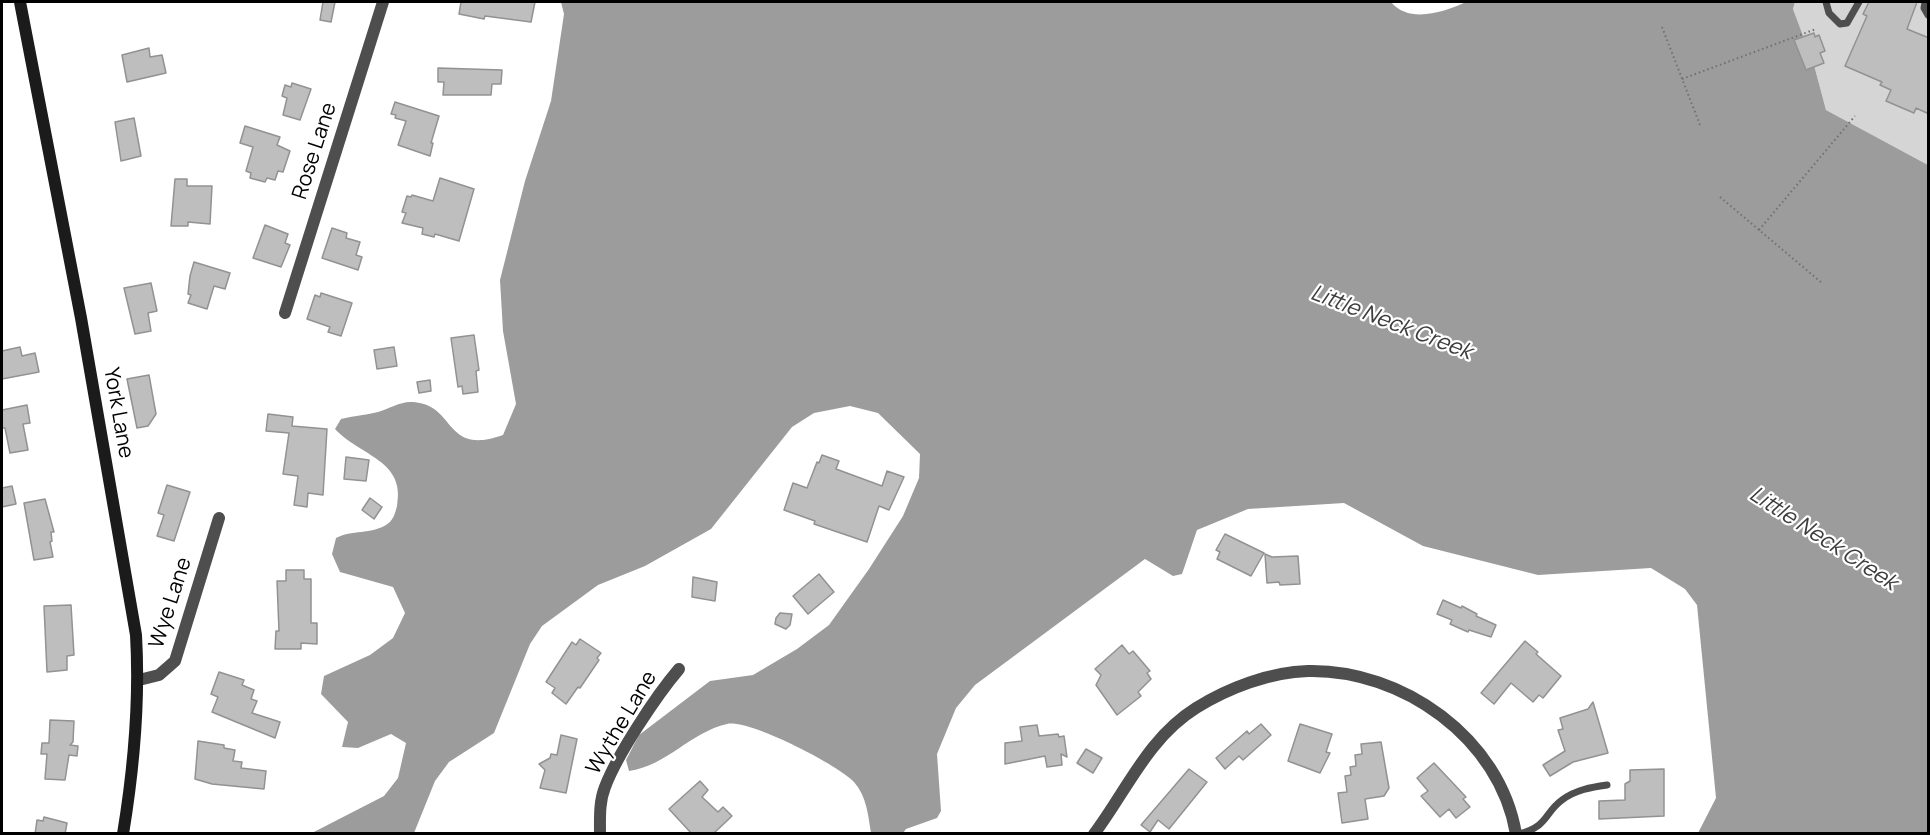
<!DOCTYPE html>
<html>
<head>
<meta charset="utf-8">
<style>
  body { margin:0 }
  #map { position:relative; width:1930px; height:835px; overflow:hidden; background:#fff; font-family:Manrope,sans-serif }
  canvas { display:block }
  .frame { position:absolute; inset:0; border:3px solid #000; pointer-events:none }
</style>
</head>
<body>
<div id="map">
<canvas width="1930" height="835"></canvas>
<div class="frame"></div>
</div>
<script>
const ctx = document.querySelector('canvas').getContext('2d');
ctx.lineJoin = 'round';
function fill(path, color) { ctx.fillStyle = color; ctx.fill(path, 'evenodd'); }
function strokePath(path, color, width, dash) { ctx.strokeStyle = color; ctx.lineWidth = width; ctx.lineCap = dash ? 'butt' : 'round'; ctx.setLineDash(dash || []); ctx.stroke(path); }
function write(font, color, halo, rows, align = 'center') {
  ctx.font = font + ' Manrope,sans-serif'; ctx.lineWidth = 4.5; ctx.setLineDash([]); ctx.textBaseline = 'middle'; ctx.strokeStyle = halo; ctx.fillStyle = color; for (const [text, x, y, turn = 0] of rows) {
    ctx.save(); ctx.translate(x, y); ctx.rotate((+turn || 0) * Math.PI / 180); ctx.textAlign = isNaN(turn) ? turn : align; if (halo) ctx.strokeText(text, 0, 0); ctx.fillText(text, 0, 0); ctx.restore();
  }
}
const green = new Path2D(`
  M1795,2H1928V165L1826,110L1814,65L1793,9Z`);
const water = new Path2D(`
  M561,2H1391C1409,24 1444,12 1466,2H1795L1793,9L1814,65L1826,110L1928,165V833H1698L1716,798L1697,605L1685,589L1651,568L1538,575L1423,546L1344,503L1248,509L1197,530L1182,574L1173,576L1145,559L975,685L956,708L937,754L941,811L937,818L906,829L903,833H871C868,815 867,797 854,782C838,765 749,719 727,724C691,732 666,766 629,771L626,760L639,735L710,681L753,675L797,649L829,625L869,569L903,516L919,478L920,454L878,413L850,406L814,413L792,427L711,529L645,566L598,585L542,626L530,644L494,733L449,762L435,781L414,833L310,834L384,796L398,778L406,743L391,734L358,748L342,747L348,722L321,694L324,676L370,655L393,638L405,613L393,587L340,572L332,554L336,538C351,530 372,534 386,525C393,521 395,514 397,506C406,460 360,456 335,429L341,419C353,416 366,415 378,412C388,409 400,402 410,402C457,402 442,457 503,435L516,404L503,331L500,280L525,181L551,101L564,14Z`);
const building = new Path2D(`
  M323,2H335L331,22L320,20Z
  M461,2H535L531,22L485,16L484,19L459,14Z
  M1869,2H1917L1907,29L1929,38V114L1916,108L1914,113L1886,101L1891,90L1880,85L1882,82L1845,66L1867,16L1863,14Z
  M1814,33L1815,37L1819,35L1825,51L1820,53L1824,63L1806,70L1794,40Z
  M149,48L150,57L162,55L166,73L127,82L122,55Z
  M438,68L502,70L501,84H492L491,95H443L444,82H438Z
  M292,83L311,89L300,120L283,115L287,98L282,96L285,85L291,87Z
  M395,102L439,116L431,143H433L430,156L398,145L406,121L395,118L396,115L391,114Z
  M134,118L141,156L121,161L115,122Z
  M245,126L280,137L277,145L290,151L283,172L278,171L275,180L267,178L265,182L250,178L251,173L246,171L253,147L240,143Z
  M440,178L474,189L459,241L435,234L434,237L422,234L423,228L402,223L406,213L402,212L407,196L411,197L412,195L433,201Z
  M175,179H187V186H212L210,224L188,222V226H171Z
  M265,225L288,234L285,243L290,245L281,267L253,258Z
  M332,228L347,233L346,238L360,242L356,255L362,257L358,270L322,258Z
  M194,262L230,273L225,289L214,286L207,309L188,303L191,295L188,294L190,276Z
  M151,283L157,311L148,313L151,331L135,334L124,288Z
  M321,293L352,303L341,336L328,332L330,327L307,319L315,295L320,297Z
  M474,335L479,370L476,371L478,392L463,394L462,386L458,387L451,338Z
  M20,347L22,356L35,353L39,372L2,379V351Z
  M394,347L397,366L377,369L374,350Z
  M149,375L156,414L148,426L137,428L127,379Z
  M430,380L431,391L419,393L417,382Z
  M27,405L30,423L23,424L28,450L10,453L5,428H2V410Z
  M268,414L293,417L292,426L327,429L323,495L308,493L307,507L294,505L298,476L283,474L289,433L266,431Z
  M822,455L839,461L836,469L882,486L887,471L904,477L889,510L879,506L867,542L814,524L815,521L784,510L793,483L807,488L817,462L819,463Z
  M346,457L369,460L366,481L344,479Z
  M167,485L190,492L174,541L157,536L164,515L158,513Z
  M12,486L16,504L2,507V488Z
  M370,498L382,507L374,519L362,510Z
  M45,499L54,532H51L52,541L50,542L53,557L34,560L24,503Z
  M1225,534L1264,553L1251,576L1217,559L1220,552L1216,550Z
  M1265,554L1272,557L1298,556L1300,584L1280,585L1279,582L1267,583Z
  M286,570H304V579H311V623H317V644L301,643V649H275L276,631H279L277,581H286Z
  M819,574L834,592L808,614L793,596Z
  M693,577L717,582L715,601L692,597Z
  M1443,600L1461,608L1462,606L1477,614L1476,616L1496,625L1491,637L1469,630L1468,632L1450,624L1452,620L1437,614Z
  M71,605L74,655L67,656V670L47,672L44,606Z
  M780,613L792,614L790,625L786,629L775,624L776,618Z
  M580,639L601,653L597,658L599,660L580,688L578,687L566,704L552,693L555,688L546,682L572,642L576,645Z
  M1525,641L1538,652L1536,654L1561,676L1543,698L1539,695L1533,702L1511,683L1494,704L1481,693Z
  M1122,645L1129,654L1133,651L1150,671L1147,673L1151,679L1138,692L1141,696L1117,715L1096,685L1101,675L1095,669Z
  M219,672L244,680L242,685L254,690L251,699L257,701L252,713L280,722L275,738L212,712L218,697L211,694Z
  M1593,702L1608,753L1573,762L1550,776L1543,765L1565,751L1558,730L1563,729L1560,718L1588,709Z
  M50,720L74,721L73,742L70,745L78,746L77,756L69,755L65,780L45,779L47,754H41L42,743H49Z
  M1261,724L1271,735L1243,760L1239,756L1225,769L1216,758L1247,731L1249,734Z
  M1300,724L1332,734L1326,752L1330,753L1320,773L1288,761Z
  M1037,725L1039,736L1058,734L1059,737L1064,736L1067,757L1061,754L1062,765L1047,767L1045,756L1005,764V743L1022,741L1020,727Z
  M561,735L577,739L566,793L540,788L545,770L539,764L550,758L551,754L557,755Z
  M198,741L224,745V748L235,750L233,761L242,762L241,768L266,771L264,789L212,784L195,779Z
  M1381,742L1389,788L1384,796L1365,799L1368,819L1342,823L1338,793L1347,792L1345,776L1351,775L1350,767L1356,766L1355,755L1362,754L1361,744Z
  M1086,749L1102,758L1093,773L1077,763Z
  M1434,763L1466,797L1463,799L1470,807L1456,818L1449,809L1440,817L1421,796L1428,791L1417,778Z
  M1189,769L1207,782L1169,829L1158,820L1150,832L1141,825Z
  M1664,769V816L1599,819V801L1625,800V784L1630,781V770Z
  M700,781L708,790L702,797L718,812L723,807L732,816L713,834H692L669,809Z
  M44,817L67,823L65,834H35L37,820L43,821Z`);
const path = new Path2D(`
  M1662,27L1700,125
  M1682,79L1816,29
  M1720,197L1822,283
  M1759,230L1855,116`);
const lane = new Path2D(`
  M1826,2L1829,13L1840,24L1847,23L1859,2
  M1925,2L1924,8L1928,15
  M1519,834C1549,826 1544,813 1562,800C1575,790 1592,787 1607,785`);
const street = new Path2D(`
  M285,313L383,2
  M139,680L159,675L175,661L219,518
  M600,834C600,818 599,802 605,787C617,755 656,696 679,669
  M1094,834C1127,790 1148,738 1196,708C1228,688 1270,672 1308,671C1402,669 1500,738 1516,834`);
const secondary = new Path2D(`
  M20,2L81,318L136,635C140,703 134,767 123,834`);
const streetNames = [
  ["Rose Lane",315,151,-72],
  ["York Lane",118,413,80],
  ["Wye Lane",171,603,-72],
  ["Wythe Lane",622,723,-59]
];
const waterNames = [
  ["Little Neck Creek",1391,323,21],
  ["Little Neck Creek",1823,539,33]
];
fill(green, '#d5d5d5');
fill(water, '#9c9c9c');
fill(building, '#bebebe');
strokePath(building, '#929292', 1.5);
strokePath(path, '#707070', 2, [1.5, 3]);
strokePath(lane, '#4e4e4e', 7);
strokePath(street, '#4e4e4e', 12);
strokePath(secondary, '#1b1b1b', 12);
write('21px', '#000', '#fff', streetNames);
write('italic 22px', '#3d3d3d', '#fff', waterNames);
</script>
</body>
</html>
